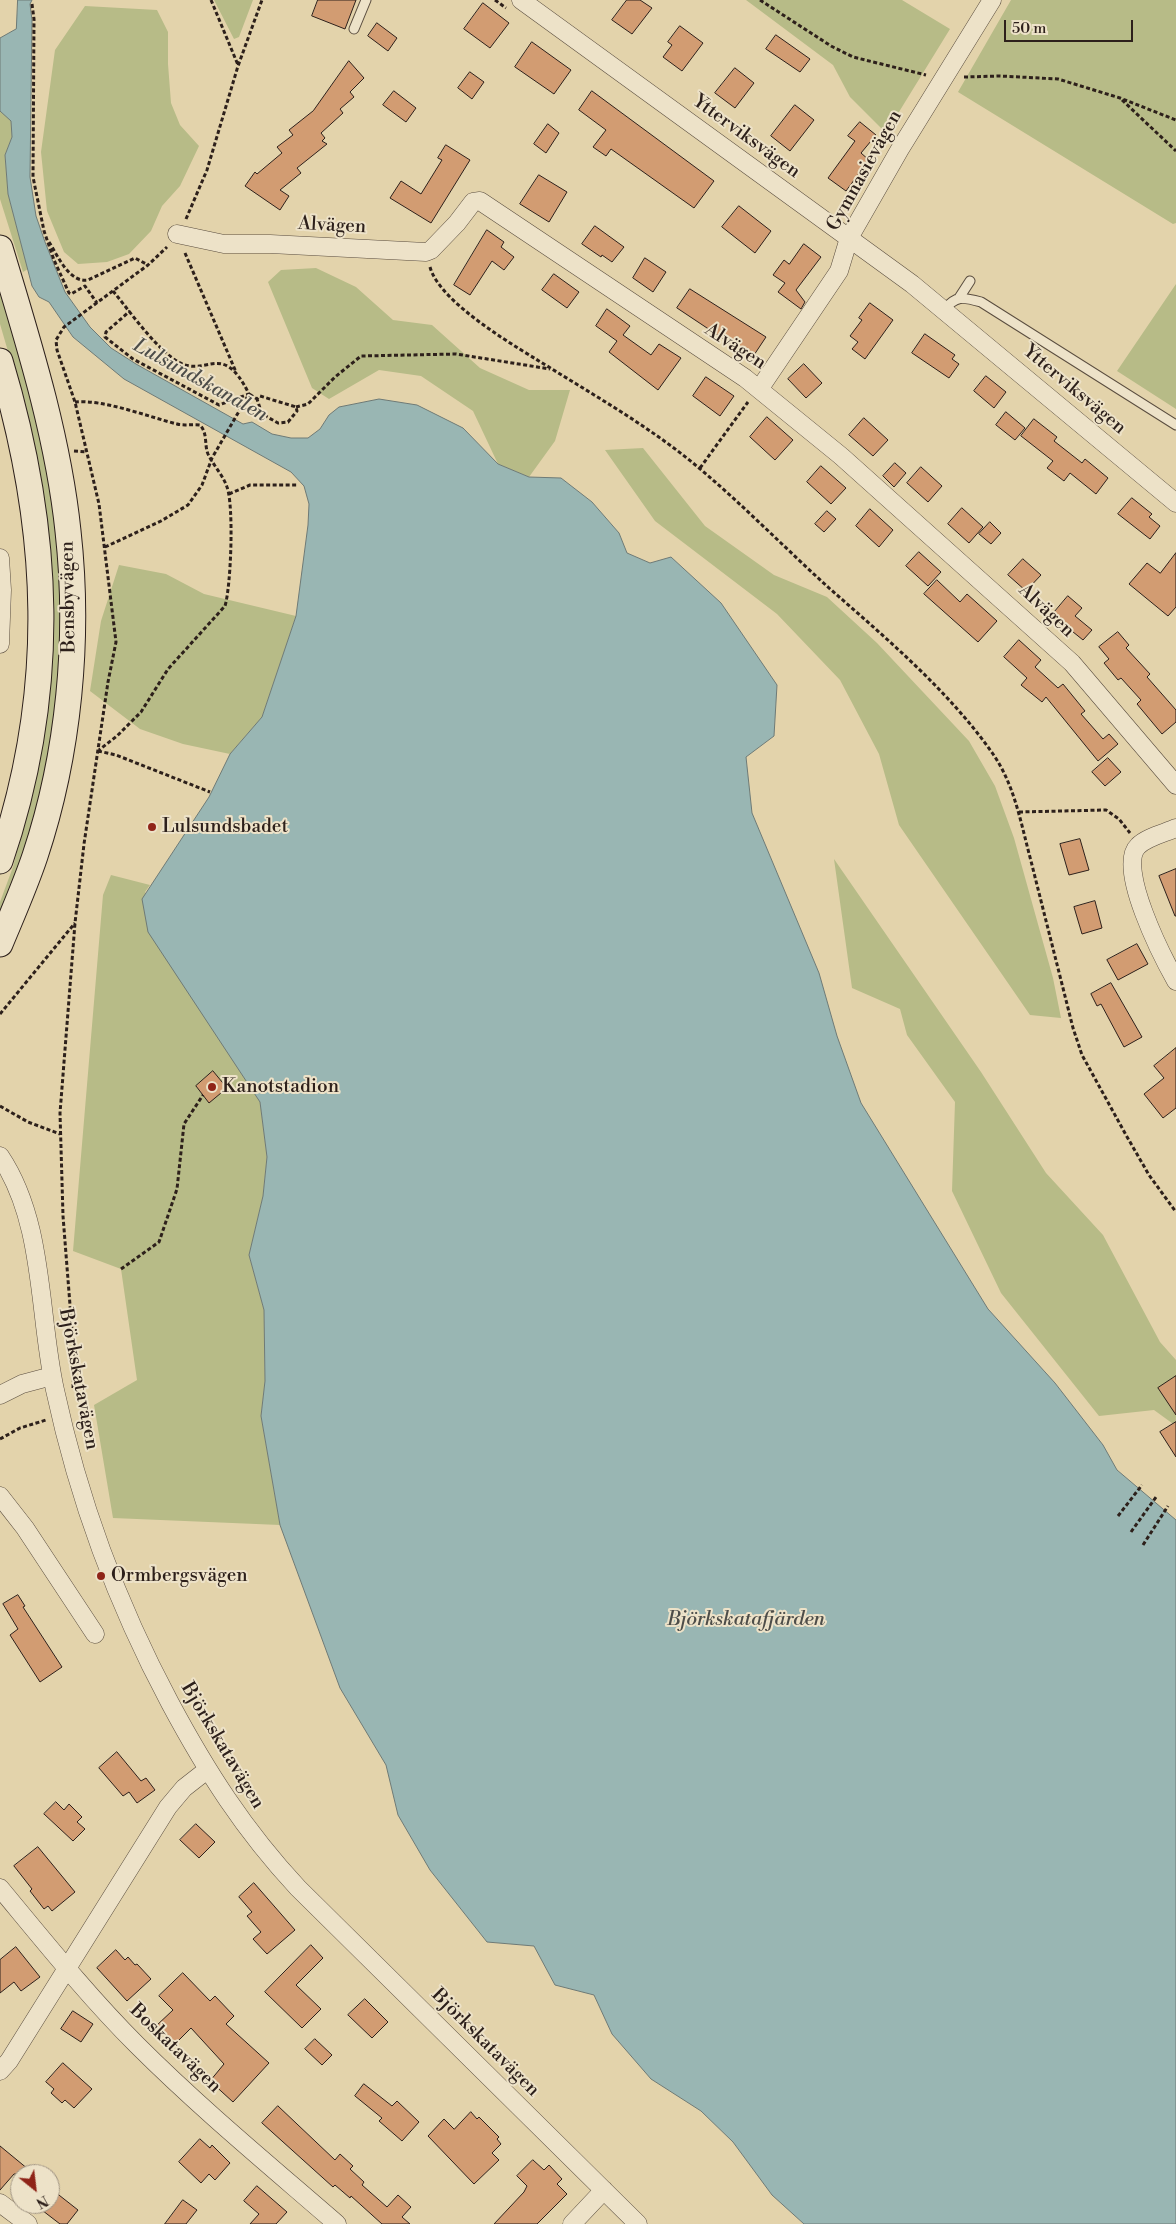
<!DOCTYPE html>
<html>
<head>
<meta charset="utf-8">
<style>
  body { margin:0 }
  #map { position:relative; width:1176px; height:2224px; overflow:hidden; background:#e3d3ab; font-family:"Libre Bodoni",serif }
  canvas { display:block }
  .north { position:absolute; left:10px; top:2164px; width:50px; height:50px; box-sizing:border-box; background:#ede2c8; border:1px solid #a09483; border-radius:50%; rotate:151deg; font-size:14px; font-weight:700; line-height:20px; text-align:center; color:#2d201b }
  .north::after { content:''; display:block; margin:auto; width:18px; height:22px; background:#8f2418; clip-path:polygon(50% 0,100% 100%,50% 72%,0 100%) }
  .scale { position:absolute; left:1004px; top:20px; width:129px; height:22px; box-sizing:border-box; border:2px solid #2d201b; border-top:0; padding-left:6px; font-size:15px; line-height:18px; white-space:nowrap; color:#2d201b; -webkit-text-stroke:4px #ede2c8; paint-order:stroke }
</style>
</head>
<body>
<div id="map">
<canvas width="1176" height="2224"></canvas>
<div class="north">N</div>
<div class="scale">50 m</div>
</div>
<script>
const ctx = document.querySelector('canvas').getContext('2d');
ctx.lineJoin = 'round';
function fill(path, color) { ctx.fillStyle = color; ctx.fill(path, 'evenodd'); }
function strokePath(path, color, width, dash) { ctx.strokeStyle = color; ctx.lineWidth = width; ctx.lineCap = dash ? 'butt' : 'round'; ctx.setLineDash(dash || []); ctx.stroke(path); }
function write(font, color, halo, rows, align = 'center') {
  ctx.font = font + ' "Libre Bodoni",serif'; ctx.lineWidth = 4; ctx.setLineDash([]); ctx.textBaseline = 'middle'; ctx.strokeStyle = halo; ctx.fillStyle = color; for (const [text, x, y, turn = 0] of rows) {
    ctx.save(); ctx.translate(x, y); ctx.rotate((+turn || 0) * Math.PI / 180); ctx.textAlign = isNaN(turn) ? turn : align; if (halo) ctx.strokeText(text, 0, 0); ctx.fillText(text, 0, 0); ctx.restore();
  }
}
const green = new Path2D(`
  M214,0H253L239,37L234,39Z
  M746,0H902L950,29L886,133L850,97L833,65Z
  M1011,0H1176V223L1173,224L958,92Z
  M85,6L157,10L168,32V64L171,103L180,125L199,146L180,186L162,206L151,231L129,254L107,262L78,264L64,252L47,211L41,152L55,50Z
  M0,111L11,120L12,137L5,155L8,194L28,269L23,272L0,199Z
  M316,268L356,287L393,320L432,325L480,368L529,390H570L555,441L529,477L498,464L473,411L421,376L379,370L329,399L312,388L268,282L281,270Z
  M1176,284V409L1117,371Z
  M0,291C17,348 33,405 45,463C49,480 54,498 56,515C72,656 50,791 0,923V902L13,867L30,799L50,555L40,472L24,406L0,324Z
  M643,448L705,526L774,575L827,597L877,643L969,741L995,786L1014,838L1053,978L1061,1018L1030,1015L899,825L879,754L840,680L777,614L655,521L605,450Z
  M119,565L166,574L204,594L296,616L262,717L230,754L183,744L140,729L90,691L101,621Z
  M834,859L981,1072L1046,1173L1103,1235L1160,1342L1176,1360V1426L1154,1410L1099,1416L1001,1293L952,1191L955,1102L907,1035L900,1009L852,988Z
  M111,875L150,885L145,892L199,1008L260,1102L267,1157L263,1196L249,1255L264,1310L265,1381L261,1416L280,1525L113,1518L94,1405L137,1380L121,1269L73,1251L103,895Z`);
const water = new Path2D(`
  M18,0H32L30,4L32,20L30,177L36,216L45,242L65,292L90,327L111,348L136,364L243,424L252,422L272,434L291,438H308L320,429L329,415L339,407L379,399L417,405L463,428L498,464L529,477L561,478L592,502L619,533L627,553L650,563L671,557L721,603L777,685L774,736L746,757L752,813L819,973L837,1036L861,1103L988,1309L1055,1383L1103,1445L1117,1470L1176,1520V2224H804L772,2195L733,2142L701,2111L651,2079L612,2034L594,1995L555,1985L534,1946L487,1942L430,1870L398,1815L386,1765L340,1688L280,1525L261,1416L265,1381L264,1310L249,1255L263,1196L267,1157L260,1102L148,932L142,899L209,797L230,754L262,717L296,616L308,525L309,504L304,486L291,472L124,379L73,337L49,302L39,297L32,286L8,194L5,155L12,137L11,121L0,111V38L16,29Z`);
const building = new Path2D(`
  M318,0H356L345,29L312,16Z
  M627,0H640L652,8L632,34L612,20Z
  M483,3L509,23L490,48L464,29Z
  M377,23L397,38L388,51L368,36Z
  M680,26L703,43L682,71L663,57L672,45L668,42Z
  M776,35L810,59L800,72L766,49Z
  M532,42L571,70L554,94L515,67Z
  M349,61L364,78L350,92L354,97L340,109L343,113L321,133L325,138L322,141L327,144L297,168L301,173L280,190L289,196L280,210L245,186L255,172L257,174L282,153L277,147L293,135L289,130L313,111Z
  M735,68L754,83L735,108L715,93Z
  M470,72L484,82L472,99L458,88Z
  M394,91L416,108L406,122L383,105Z
  M592,91L714,181L694,208L611,149L606,156L593,147L606,130L579,110Z
  M795,105L814,120L790,151L771,136Z
  M860,122L876,135L861,153L869,160L846,191L828,178L855,141L848,136Z
  M548,124L559,133L546,153L534,144Z
  M446,145L470,160L431,223L390,198L401,181L421,194L442,160L438,158Z
  M539,175L567,192L549,222L520,204Z
  M739,206L771,231L755,253L722,227Z
  M595,226L624,247L612,262L602,255L601,257L582,244Z
  M487,230L504,242L501,247L514,257L504,270L492,261L470,295L454,285Z
  M804,244L821,257L796,290L805,302L801,309L778,292L785,283L773,275L784,260L789,264Z
  M645,258L666,272L653,292L633,278Z
  M554,274L579,292L567,308L542,290Z
  M690,289L766,337L752,358L677,308Z
  M870,303L893,320L865,359L852,349L858,342L850,336L862,320L859,318Z
  M607,309L630,326L623,335L651,355L659,344L681,358L658,390L609,352L617,341L596,326Z
  M925,334L955,355L952,359L959,364L949,378L912,353Z
  M804,364L822,383L806,398L788,379Z
  M986,376L1006,392L994,408L974,391Z
  M706,377L734,396L720,416L693,396Z
  M1006,412L1025,428L1015,440L996,425Z
  M767,417L793,440L775,460L750,437Z
  M864,418L888,440L873,456L849,435Z
  M1034,419L1057,437L1054,441L1082,463L1085,459L1108,478L1096,494L1070,473L1064,481L1047,468L1053,461L1021,436Z
  M895,463L906,473L894,487L883,476Z
  M821,466L846,488L831,504L807,482Z
  M921,467L942,486L928,502L907,483Z
  M1132,498L1152,514L1149,517L1160,526L1150,539L1118,514Z
  M962,508L983,527L969,543L948,524Z
  M870,509L893,530L879,547L856,526Z
  M827,511L836,519L824,532L815,524Z
  M990,522L1001,533L991,544L979,534Z
  M919,552L941,572L928,586L906,566Z
  M1176,553V607L1168,616L1129,584L1147,563L1160,573Z
  M1023,559L1041,575L1026,591L1008,575Z
  M937,580L960,602L967,594L997,621L978,642L924,594Z
  M1068,596L1082,608L1075,616L1092,630L1083,640L1052,615Z
  M1118,632L1129,645L1126,648L1150,674L1147,677L1176,710V722L1162,734L1137,704L1141,700L1121,678L1118,680L1104,663L1109,659L1099,647Z
  M1019,640L1041,660L1035,667L1058,688L1063,684L1085,711L1081,714L1103,739L1109,734L1118,744L1098,761L1046,697L1042,702L1021,685L1027,678L1004,657Z
  M1108,758L1121,772L1105,786L1092,772Z
  M1080,839L1089,870L1069,875L1060,844Z
  M1176,869V916H1175L1159,876Z
  M1095,901L1102,928L1082,934L1074,907Z
  M1137,944L1148,964L1118,980L1107,960Z
  M1111,983L1142,1037L1124,1047L1101,1004L1097,1006L1091,994Z
  M1176,1048V1108L1163,1118L1144,1094L1164,1078L1154,1066Z
  M213,1071L227,1088L209,1103L196,1086Z
  M1176,1376V1415L1158,1388Z
  M1176,1422V1457L1160,1432Z
  M18,1595L25,1606L23,1607L62,1667L40,1682L10,1635L18,1629L3,1604Z
  M117,1752L141,1781L146,1778L155,1790L137,1803L129,1792L123,1796L99,1768Z
  M56,1802L64,1810L69,1804L82,1817L77,1822L85,1829L73,1841L44,1814Z
  M196,1824L215,1842L199,1858L180,1840Z
  M38,1847L75,1892L52,1911L48,1906L44,1909L30,1891L32,1889L14,1866Z
  M254,1883L295,1930L267,1954L253,1939L261,1932L247,1916L252,1912L239,1897Z
  M311,1945L323,1958L296,1985L321,2009L302,2028L265,1992Z
  M16,1947L40,1977L21,1991L14,1982L0,1993V1960Z
  M116,1950L125,1960L128,1957L135,1965L137,1964L151,1979L127,2001L97,1968Z
  M183,1973L210,2001L215,1996L234,2016L226,2024L269,2063L233,2102L210,2081L224,2064L191,2028L174,2045L156,2026L173,2010L159,1996Z
  M365,1999L388,2022L372,2038L348,2015Z
  M73,2011L93,2024L81,2042L61,2029Z
  M315,2039L332,2055L322,2065L305,2049Z
  M63,2063L92,2089L74,2108L65,2100L62,2103L51,2093L54,2089L46,2082Z
  M364,2084L392,2106L397,2101L419,2122L402,2141L379,2121L382,2118L355,2096Z
  M278,2106L335,2160L340,2154L353,2166L350,2169L364,2182L362,2185L387,2207L398,2195L411,2207L402,2217L410,2224H382L351,2196L350,2198L335,2185L333,2187L262,2123Z
  M471,2112L477,2119L479,2117L499,2137L497,2139L501,2144L492,2153L499,2160L474,2184L428,2136L444,2119L454,2129Z
  M200,2139L210,2148L212,2145L230,2163L215,2180L209,2174L201,2183L179,2162Z
  M0,2146L34,2174H14L0,2190Z
  M533,2160L544,2170L549,2165L562,2179L557,2184L567,2194L537,2224H494L524,2192L527,2186L517,2176Z
  M257,2186L287,2212L276,2224H250L259,2214L244,2201Z
  M50,2188L78,2210L67,2224H60L34,2204H50Z
  M183,2200L197,2210L186,2224H165Z`);
const path = new Path2D(`
  M211,0L238,65
  M495,0L506,8
  M760,0L831,46L853,57L926,75
  M32,4L34,19L33,177L44,231L54,260L69,293L71,294L85,286L97,303
  M964,77L1000,76L1058,79L1120,98L1176,120
  M1122,100L1176,151
  M186,219L207,170L238,66L262,0
  M49,242C58,256 69,283 88,280L135,258L148,265
  M185,253L236,372
  M430,267C440,304 520,349 552,369C602,400 654,430 699,468C743,505 786,549 829,588C887,639 949,691 993,754C1015,786 1021,824 1031,861C1045,917 1059,972 1073,1028L1082,1055L1126,1135L1149,1175L1176,1212
  M113,291C131,313 149,339 171,357C205,385 220,335 249,394L219,405L133,359L105,337L106,332L130,311
  M75,402C103,399 149,417 177,424C184,426 192,424 200,425C208,434 204,444 208,454C213,465 223,475 227,487C234,506 231,586 225,606L168,669L141,712L117,736L99,750
  M296,407L308,404L335,377L361,356L456,354L550,369
  M74,451L87,452
  M700,468L748,402
  M229,494L250,485H298
  M105,547L161,521L188,505L202,485L212,458L249,394L257,399L260,396L296,407L297,411L288,422L278,423L262,414L257,399
  M98,751L116,755L210,792
  M1019,812L1106,810L1119,819L1130,833
  M0,1014L75,923
  M0,1106L28,1122L60,1134
  M121,1269L159,1242L177,1189L184,1124L203,1095
  M73,1388L74,1356L63,1216L60,1113L75,923L84,844L108,682L116,642L99,504L75,402L57,350L56,340L64,327L148,265L167,247
  M0,1439L20,1428L46,1420
  M1118,1516L1142,1485
  M1131,1532L1156,1497
  M1143,1545L1168,1506`);
const lane = new Path2D(`
  M354,29L366,0
  M959,298L970,281
  M944,310C956,295 963,297 981,302L1176,425`);
const street = new Path2D(`
  M521,0L912,284L1176,503
  M177,234L224,244H270L426,252L431,250L457,223L473,202L480,201L745,378L841,456L1072,663L1176,785
  M760,388L839,271L849,238L900,149L992,0
  M0,558L2,590L0,644
  M1176,828C1165,833 1147,837 1138,846C1116,867 1163,958 1176,981
  M0,1156C45,1223 38,1313 55,1390C79,1502 116,1602 170,1703C207,1772 244,1830 298,1888L638,2224
  M0,1395L22,1384L52,1376
  M0,1496L25,1528L95,1634
  M0,1888C44,1941 88,1996 137,2045C200,2108 269,2165 337,2224
  M0,2071L9,2061L168,1807L184,1788L207,1770
  M0,2203L28,2224
  M572,2224L604,2190`);
const secondary = new Path2D(`
  M0,248C28,341 58,435 68,531C80,638 69,754 35,856C25,886 12,915 0,944
  M0,361C51,531 58,691 0,861`);
const markers = [
  [152,827,5,"#8f2418"],
  [212,1087,5,"#8f2418"],
  [101,1576,5,"#8f2418"]
];
const streetNames = [
  ["Ytterviksvägen",746,137,36],
  ["Gymnasievägen",865,171,-61],
  ["Alvägen",332,226,3],
  ["Alvägen",735,347,33],
  ["Ytterviksvägen",1074,390,40],
  ["Bensbyvägen",69,597,-91],
  ["Alvägen",1046,611,43],
  ["Björkskatavägen",78,1379,79],
  ["Björkskatavägen",222,1746,59],
  ["Björkskatavägen",485,2043,45],
  ["Boskatavägen",175,2049,44]
];
const poiNames = [
  ["Lulsundsbadet",162,827],
  ["Kanotstadion",222,1087],
  ["Ormbergsvägen",111,1576]
];
const waterNames = [
  ["Lulsundskanalen",200,381,29],
  ["Björkskatafjärden",746,1620]
];
fill(green, '#b7bb87');
fill(water, '#99b6b3');
strokePath(water, '#6e7a76', 1);
fill(building, '#d29c72');
strokePath(building, '#2d201b', 1);
strokePath(lane, '#5a4d3f', 11);
strokePath(street, '#5a4d3f', 19);
strokePath(secondary, '#2d201b', 27);
strokePath(path, '#2d201b', 3, [4, 2.5]);
strokePath(lane, '#ede2c8', 9);
strokePath(street, '#ede2c8', 18);
strokePath(secondary, '#ede2c8', 25);
for (const [x, y, r, color] of markers) { const dot = new Path2D(); dot.arc(x, y, r, 0, 2 * Math.PI); ctx.fillStyle = color; ctx.fill(dot); strokePath(dot, '#ede2c8', 2); }
write('19px', '#2d201b', '#ede2c8', streetNames);
write('19px', '#2d201b', '#ede2c8', poiNames, 'left');
write('italic 20px', '#4d4d49', '#ede2c8', waterNames);
</script>
</body>
</html>
